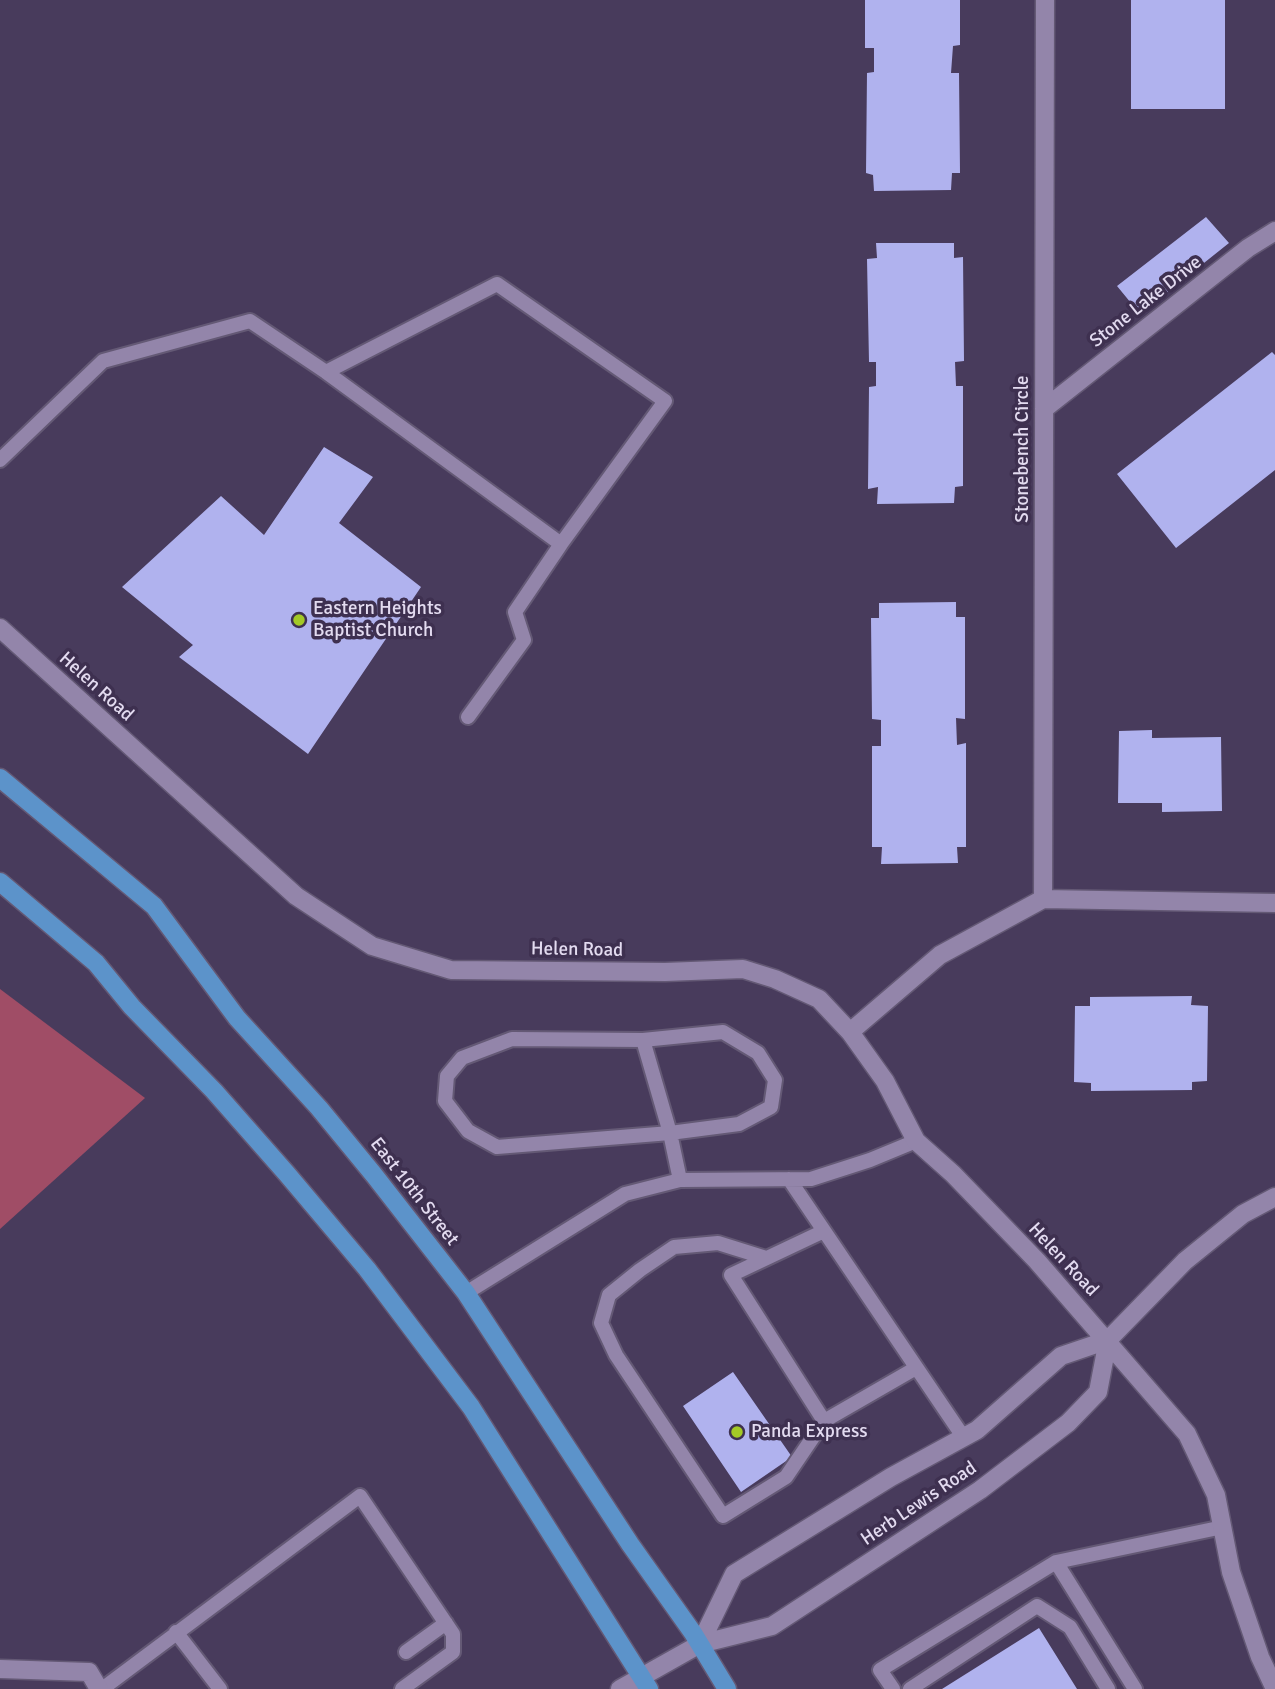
<!DOCTYPE html>
<html>
<head>
<meta charset="utf-8">
<style>
  body { margin:0 }
  canvas { display:block; background:#483b5c }
</style>
</head>
<body>
<canvas width="1275" height="1689"></canvas>
<script>
const ctx = document.querySelector('canvas').getContext('2d');
ctx.lineJoin = 'round';
function fill(path, color) { ctx.fillStyle = color; ctx.fill(path, 'evenodd'); }
function strokePath(path, color, width, dash) { ctx.strokeStyle = color; ctx.lineWidth = width; ctx.lineCap = dash ? 'butt' : 'round'; ctx.setLineDash(dash || []); ctx.stroke(path); }
function write(font, color, halo, rows, align = 'center') {
  ctx.font = font + ' Signika,sans-serif'; ctx.lineWidth = 7; ctx.setLineDash([]); ctx.textBaseline = 'middle'; ctx.strokeStyle = halo; ctx.fillStyle = color; for (const [text, x, y, turn = 0] of rows) {
    ctx.save(); ctx.translate(x, y); ctx.rotate((+turn || 0) * Math.PI / 180); ctx.textAlign = isNaN(turn) ? turn : align; if (halo) ctx.strokeText(text, 0, 0); ctx.fillText(text, 0, 0); ctx.restore();
  }
}
const green = new Path2D(`
  M0,989L145,1098L0,1229Z`);
const building = new Path2D(`
  M865,0H960V45L953,46L951,73H959L960,173H952L951,190L874,191L873,175L866,173L867,73L874,72V48H865Z
  M1131,0H1225V109H1131Z
  M1206,217L1229,243L1140,314L1117,286Z
  M876,243H954V258L963,257L964,361L955,362L956,386H963V486L955,487L954,503L877,504L878,487L868,489L869,387L876,386V362H869L867,259L877,258Z
  M1272,352L1275,355V470L1176,548L1117,474Z
  M324,447L373,477L339,523L421,587L308,754L179,657L193,645L122,587L221,496L264,535Z
  M956,602V617H965V719L956,718L957,745L966,743V847H957L958,863L881,864L882,847H872V746H881V720L872,719L871,618H879V603Z
  M1152,730V738L1221,737L1222,811L1162,812V803H1118L1119,731Z
  M1192,996L1191,1005L1208,1006L1207,1081L1192,1082V1090L1091,1091V1083L1074,1082L1075,1006H1090V997Z
  M733,1372L792,1457L741,1492L683,1406Z
  M1039,1628L1077,1689H942Z`);
const lane = new Path2D(`
  M0,460L103,361L250,321L326,372L561,544L665,401L497,284L326,372
  M468,717L524,640L515,612L561,544
  M643,1040L512,1039L462,1058L447,1076L445,1101L468,1131L497,1147L670,1133L739,1124L771,1107L775,1080L758,1053L723,1032L643,1040L670,1133L680,1180
  M789,1179L964,1438
  M824,1231L731,1275L824,1421L916,1368
  M766,1258L718,1243L674,1247L640,1270L609,1295L601,1323L616,1355L723,1516L786,1477L824,1421
  M466,1293L625,1194L680,1180L811,1179L870,1160L916,1141
  M1056,1562L1135,1689
  M176,1632L220,1689
  M406,1652L446,1623
  M102,1689L360,1496L453,1634V1652L402,1689
  M893,1689L880,1670L1056,1562L1223,1527
  M910,1689L1037,1606L1070,1627L1108,1689`);
const street = new Path2D(`
  M1044,409L1248,248L1275,231
  M0,628L296,896L372,946L451,970L665,972L743,969L775,979L819,999L850,1032L885,1081L916,1141L953,1174L1037,1261L1187,1434L1216,1495L1231,1572L1260,1657L1275,1689
  M1043,899L1045,0
  M850,1032L940,955L1043,899L1275,903
  M700,1644L734,1574L891,1477L977,1430L1061,1356L1108,1340L1185,1261L1243,1214L1275,1197
  M0,1669L89,1672L99,1689
  M620,1689L700,1644L772,1626L980,1490L1068,1423L1098,1392L1108,1340`);
const primary = new Path2D(`
  M0,778L154,906L237,1018L319,1108L374,1175L466,1293L630,1544L693,1633L727,1689
  M0,882L96,963L132,1007L214,1091L287,1174L367,1269L471,1407L649,1689`);
const markers = [
  [299,620,7,"#a3c926"],
  [737,1432,7,"#a3c926"]
];
const streetNames = [
  ["Stone Lake Drive",1146,302,-38],
  ["Stonebench Circle",1023,449,-90],
  ["Helen Road",96,687,42],
  ["Helen Road",577,950,1],
  ["East 10th Street",414,1192,52],
  ["Helen Road",1063,1260,47],
  ["Herb Lewis Road",919,1504,-34]
];
const poiNames = [
  ["Eastern Heights",313,609],
  ["Baptist Church",313,631],
  ["Panda Express",751,1432]
];
fill(green, '#a04d66');
fill(building, '#b0b2ee');
strokePath(lane, '#645975', 18);
strokePath(street, '#645975', 21);
strokePath(primary, '#645975', 21);
strokePath(lane, '#9385aa', 14);
strokePath(street, '#9385aa', 18);
strokePath(primary, '#5c93ca', 18);
for (const [x, y, r, color] of markers) { const dot = new Path2D(); dot.arc(x, y, r, 0, 2 * Math.PI); ctx.fillStyle = color; ctx.fill(dot); strokePath(dot, '#3e3050', 2.5); }
write('19px', '#e3dbf0', '#3e3050', streetNames);
write('19px', '#e3dbf0', '#3e3050', poiNames, 'left');
</script>
</body>
</html>
